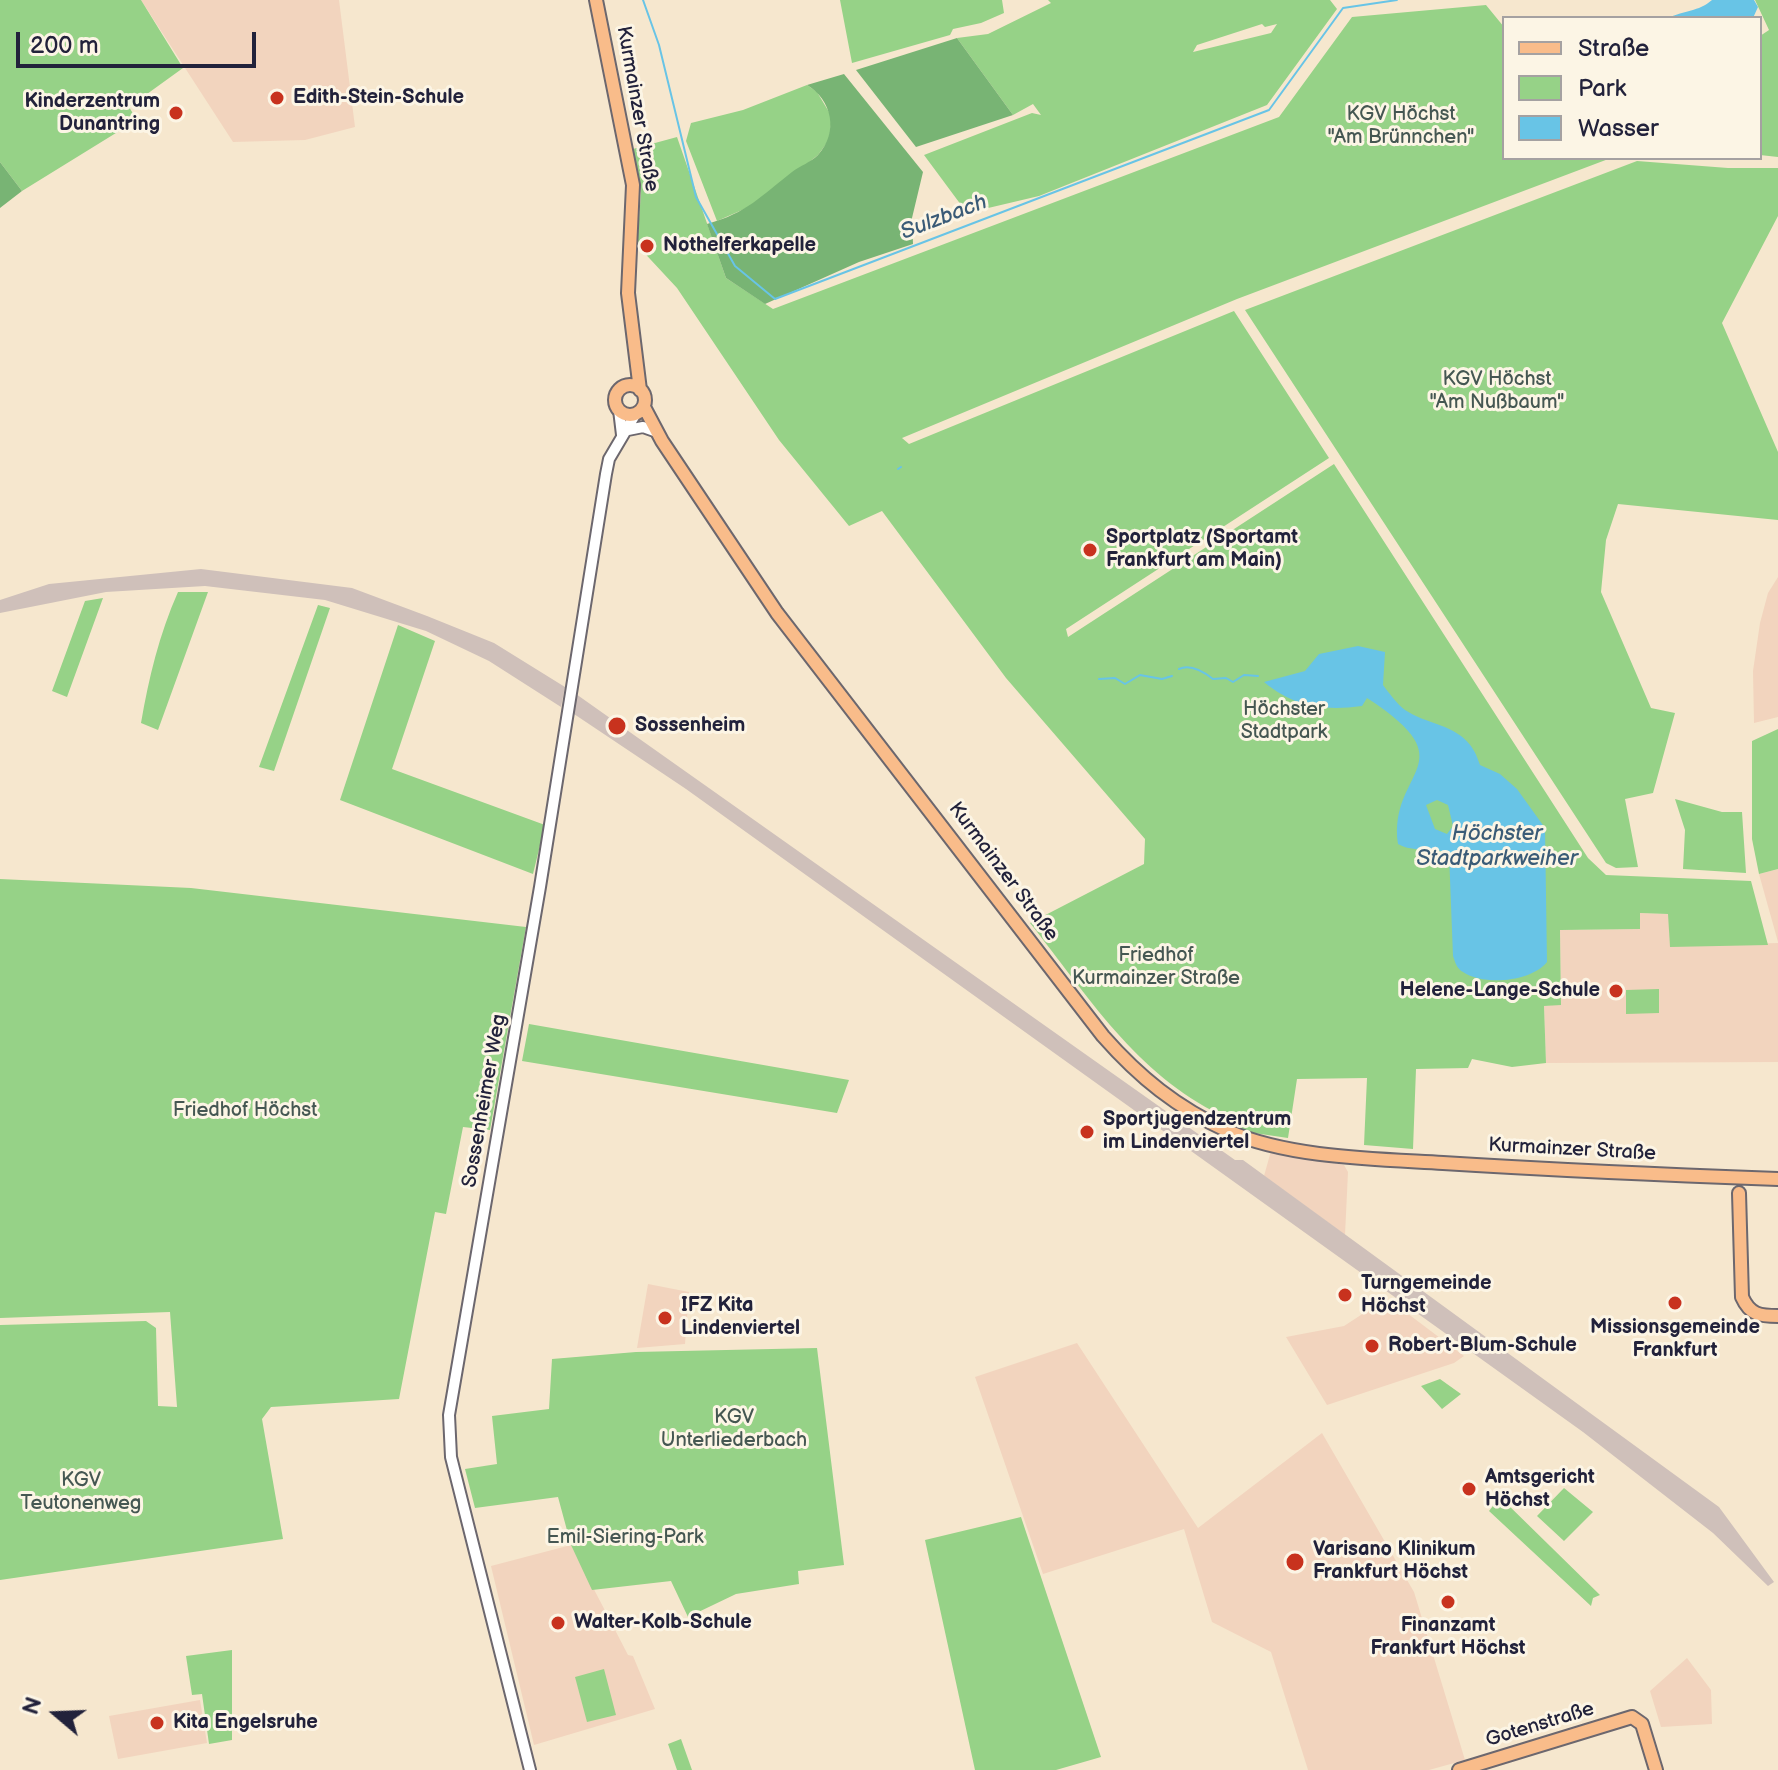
<!DOCTYPE html>
<html>
<head>
<meta charset="utf-8">
<style>
  body { margin:0 }
  #map { position:relative; width:1778px; height:1770px; overflow:hidden; background:#f6e7ce; font-family:"Balsamiq Sans",sans-serif }
  canvas { display:block }
  .legend { position:absolute; left:1502px; top:16px; width:260px; height:144px; box-sizing:border-box; background:#fcf5e5; border:2px solid #a5a1a1; margin:0; padding:10px 14px; list-style:none; font-size:24px; color:#22223b }
  .legend li { display:flex; align-items:center; gap:16px; height:40px }
  .legend b { width:40px; border:2px solid #a5a1a1 }
  .north { position:absolute; left:16px; top:1674px; width:80px; height:80px; -webkit-text-stroke:6px #fcf5e5; paint-order:stroke; rotate:289deg; font-size:22px; font-weight:700; line-height:32px; text-align:center; color:#22223b }
  .north::after { content:''; display:block; margin:auto; width:28px; height:36px; background:#22223b; clip-path:polygon(50% 0,100% 100%,50% 72%,0 100%) }
  .scale { position:absolute; left:16px; top:32px; width:240px; height:36px; box-sizing:border-box; border:4px solid #22223b; border-top:0; padding-left:10px; font-size:24px; line-height:28px; white-space:nowrap; color:#22223b; -webkit-text-stroke:6px #fcf5e5; paint-order:stroke }
</style>
</head>
<body>
<div id="map">
<canvas width="1778" height="1770"></canvas>
<ul class="legend">
<li><b style="height:10px;background:#f9bc8a"></b>Straße</li>
<li><b style="height:22px;background:#96d287"></b>Park</li>
<li><b style="height:22px;background:#68c4e6"></b>Wasser</li>
</ul>
<div class="north">N</div>
<div class="scale">200 m</div>
</div>
<script>
const ctx = document.querySelector('canvas').getContext('2d');
ctx.lineJoin = 'round';
function fill(path, color) { ctx.fillStyle = color; ctx.fill(path, 'evenodd'); }
function strokePath(path, color, width, dash) { ctx.strokeStyle = color; ctx.lineWidth = width; ctx.lineCap = dash ? 'butt' : 'round'; ctx.setLineDash(dash || []); ctx.stroke(path); }
function write(font, color, halo, rows, align = 'center') {
  ctx.font = font + ' "Balsamiq Sans",sans-serif'; ctx.lineWidth = 6; ctx.setLineDash([]); ctx.textBaseline = 'middle'; ctx.strokeStyle = halo; ctx.fillStyle = color; for (const [text, x, y, turn = 0] of rows) {
    ctx.save(); ctx.translate(x, y); ctx.rotate((+turn || 0) * Math.PI / 180); ctx.textAlign = isNaN(turn) ? turn : align; if (halo) ctx.strokeText(text, 0, 0); ctx.fillText(text, 0, 0); ctx.restore();
  }
}
const built = new Path2D(`
  M141,0H339L355,127L305,140L233,142Z
  M1778,577V717L1754,723L1753,671L1760,623L1768,593Z
  M1778,869V942L1759,874Z
  M1640,913L1669,914L1670,946L1778,943V1062L1546,1063L1544,1006L1561,1004L1560,930L1640,929Z
  M1271,1151L1344,1165L1348,1172L1345,1235L1264,1176Z
  M648,1284L689,1292L685,1344L637,1348Z
  M1387,1298L1464,1356L1454,1363L1327,1405L1286,1337L1344,1326Z
  M1077,1343L1198,1528L1322,1433L1414,1592L1465,1760L1429,1770H1308L1271,1652L1212,1622L1184,1529L1043,1574L975,1377Z
  M571,1545L628,1655L633,1656L655,1709L534,1745L491,1566Z
  M1687,1658L1711,1690L1712,1724L1661,1727L1650,1691Z
  M200,1700L207,1743L118,1759L109,1716Z`);
const industrial = new Path2D(`
  M201,569L352,588L427,616L494,643L565,687L561,707L489,661L426,631L325,600L205,586L106,592L0,613V600L49,584Z
  M576,694L1235,1160H1243L1719,1507L1774,1582L1768,1586L1713,1533L1583,1432L686,789L574,714Z`);
const green = new Path2D(`
  M0,0H141L183,68L129,107L137,120L22,191L0,162Z
  M840,0H1002L1004,13L981,23L953,29L950,35L852,63Z
  M1048,0H1330L1337,9L1267,105L1039,196L967,213L924,155L1032,113L1041,115L1033,104L1013,115L957,38L988,34L1051,3ZM1262,24L1265,27L1277,24L1271,33L1193,52L1197,45Z
  M1755,0H1778V157L1760,155V36L1769,30Z
  M1486,5L1504,27V158H1611L1237,299L902,438L909,444L1234,311L1329,458L1066,629L1068,637L1334,464L1588,858L1606,875L1751,881L1768,945L1670,947L1668,914L1640,913V929L1560,930L1561,1005L1544,1006L1546,1063L1512,1067L1472,1059L1468,1068L1416,1069L1413,1149L1364,1145L1367,1078L1297,1079L1288,1138L1254,1133L1224,1123L1221,1115C1136,1074 1088,996 1030,923L1144,864L1145,839L1006,678L882,511L849,526L779,440L677,288L637,245L641,193L633,149L677,137L726,278L773,309L1279,117L1352,17Z
  M807,85L817,92L832,117L829,140L818,155L758,203L717,221L686,141L691,123L743,110Z
  M1637,161L1728,168H1778V216L1722,323L1778,452V520L1618,504L1606,540L1601,592L1651,708L1675,713L1653,793L1625,799L1638,867L1616,868L1606,863L1245,310Z
  M178,592H208L158,730L141,723C149,677 159,635 178,592Z
  M103,598L67,697L52,691L85,601Z
  M318,605L330,608L274,771L259,767Z
  M398,625L435,641L392,769L545,825L533,874L340,800Z
  M1778,729V869L1759,874L1752,839V741Z
  M1675,799L1722,812H1742L1746,873L1683,869L1685,830Z
  M0,879L191,888L526,927L490,1130L463,1127L446,1214L435,1212L399,1399L271,1407L262,1419L283,1539L0,1580V1325L146,1321L156,1328L158,1406L177,1407L170,1312L0,1318Z
  M1659,989V1013L1626,1014V990Z
  M529,1024L849,1080L837,1113L522,1061Z
  M817,1348L844,1565L798,1571L799,1584L736,1594L688,1617L671,1581L592,1590L571,1545L558,1497L475,1508L465,1469L497,1464L492,1416L549,1409L552,1359L636,1352Z
  M1440,1379L1461,1394L1442,1409L1421,1386Z
  M1564,1488L1593,1512L1564,1541L1537,1516Z
  M1500,1497L1600,1595L1593,1598L1591,1606L1489,1511Z
  M1021,1517L1101,1757L1056,1770H975L925,1540Z
  M232,1650V1740L209,1744L202,1694L192,1695L186,1656Z
  M604,1669L616,1715L587,1722L575,1677Z
  M681,1739L692,1770H677L668,1744Z`);
const forest = new Path2D(`
  M957,38L1013,115L916,147L856,70Z
  M844,74L923,172L912,218L913,244L859,262L765,304L726,278L707,224C747,213 761,196 792,172C800,166 811,162 818,155C839,132 832,100 807,85Z
  M0,162L22,191L0,208Z`);
const water = new Path2D(`
  M1712,0H1754L1758,7L1753,18H1668C1685,10 1698,12 1712,0Z
  M1358,646L1385,652L1383,685C1389,693 1397,704 1405,710C1432,728 1468,723 1480,765L1500,774L1517,789L1545,828L1547,962C1531,982 1484,986 1463,972C1457,969 1455,962 1453,956L1449,853C1432,847 1414,853 1398,844C1388,769 1470,765 1367,698L1362,706C1324,711 1294,707 1264,682L1305,671L1319,654ZM1437,800L1448,805L1453,826L1447,834L1435,829L1426,805Z`);
const stream = new Path2D(`
  M643,0L659,45L696,197L735,266L775,299L1269,110L1343,8L1397,0
  M898,469L901,467
  M1179,669C1190,664 1204,672 1213,679L1226,678L1233,682L1244,675L1258,676
  M1099,679L1115,678L1125,684L1140,675L1162,679L1172,676`);
const minor = new Path2D(`
  M619,410L622,435
  M628,430L643,427L657,432
  M530,1770L451,1457L449,1415L540,887L606,474L609,459L635,415`);
const major = new Path2D(`
  M596,0L633,185L628,293L640,390
  M615 400a15 15 0 1 1 30 0a15 15 0 1 1-30 0Z
  M644,407L662,441L777,613L1103,1036C1139,1077 1177,1108 1228,1131C1289,1158 1376,1159 1443,1163C1555,1170 1667,1175 1778,1179
  M1739,1193L1742,1297C1750,1315 1760,1316 1778,1316
  M1459,1770L1632,1717L1642,1724L1656,1770`);
const markers = [
  [277,98,8,"#c8321e"],
  [176,113,8,"#c8321e"],
  [647,246,8,"#c8321e"],
  [1090,550,8,"#c8321e"],
  [617,726,10,"#c8321e"],
  [1616,991,8,"#c8321e"],
  [1087,1132,8,"#c8321e"],
  [1345,1295,8,"#c8321e"],
  [1675,1303,8,"#c8321e"],
  [665,1318,8,"#c8321e"],
  [1372,1346,8,"#c8321e"],
  [1469,1489,8,"#c8321e"],
  [1295,1562,10,"#c8321e"],
  [1448,1602,8,"#c8321e"],
  [558,1623,8,"#c8321e"],
  [157,1723,8,"#c8321e"]
];
const poiNames = [
  ["Edith-Stein-Schule",293,98],
  ["Kinderzentrum",160,102,"right"],
  ["Dunantring",160,125,"right"],
  ["Nothelferkapelle",663,246],
  ["Sportplatz (Sportamt",1106,538],
  ["Frankfurt am Main)",1106,561],
  ["Sossenheim",635,726],
  ["Helene-Lange-Schule",1600,991,"right"],
  ["Sportjugendzentrum",1103,1120],
  ["im Lindenviertel",1103,1143],
  ["Turngemeinde",1361,1284],
  ["Höchst",1361,1307],
  ["IFZ Kita",681,1306],
  ["Lindenviertel",681,1329],
  ["Missionsgemeinde",1675,1328,"center"],
  ["Frankfurt",1675,1351,"center"],
  ["Robert-Blum-Schule",1388,1346],
  ["Amtsgericht",1485,1478],
  ["Höchst",1485,1501],
  ["Varisano Klinikum",1313,1550],
  ["Frankfurt Höchst",1313,1573],
  ["Walter-Kolb-Schule",574,1623],
  ["Finanzamt",1448,1626,"center"],
  ["Frankfurt Höchst",1448,1649,"center"],
  ["Kita Engelsruhe",173,1723]
];
const streetNames = [
  ["Kurmainzer Straße",637,109,80],
  ["Kurmainzer Straße",1003,872,53],
  ["Sossenheimer Weg",485,1101,-80],
  ["Kurmainzer Straße",1572,1150,3],
  ["Gotenstraße",1540,1725,-17]
];
const parkNames = [
  ["KGV Höchst",1401,115],
  ["\"Am Brünnchen\"",1401,138],
  ["KGV Höchst",1497,380],
  ["\"Am Nußbaum\"",1497,403],
  ["Höchster",1284,710],
  ["Stadtpark",1284,733],
  ["Friedhof",1156,956],
  ["Kurmainzer Straße",1156,979],
  ["Friedhof Höchst",245,1111],
  ["KGV",734,1418],
  ["Unterliederbach",734,1441],
  ["KGV",81,1481],
  ["Teutonenweg",81,1504],
  ["Emil-Siering-Park",625,1538]
];
const waterNames = [
  ["Sulzbach",944,218,-21],
  ["Höchster",1497,834],
  ["Stadtparkweiher",1497,859]
];
fill(built, '#f2d4be');
fill(industrial, '#cfc0ba');
fill(green, '#96d287');
fill(forest, '#78b474');
fill(water, '#68c4e6');
strokePath(stream, '#68c4e6', 2);
strokePath(minor, '#6c676e', 14);
strokePath(major, '#6c676e', 16);
strokePath(minor, '#fff', 10);
strokePath(major, '#f9bc8a', 12);
for (const [x, y, r, color] of markers) { const dot = new Path2D(); dot.arc(x, y, r, 0, 2 * Math.PI); ctx.fillStyle = color; ctx.fill(dot); strokePath(dot, '#fcf5e5', 3); }
write('bold 20px', '#22223b', '#fcf5e5', poiNames, 'left');
write('20px', '#22223b', '#fcf5e5', streetNames);
write('20px', '#455752', '#fcf5e5', parkNames);
write('italic 22px', '#3a5b77', '#fcf5e5', waterNames);
</script>
</body>
</html>
